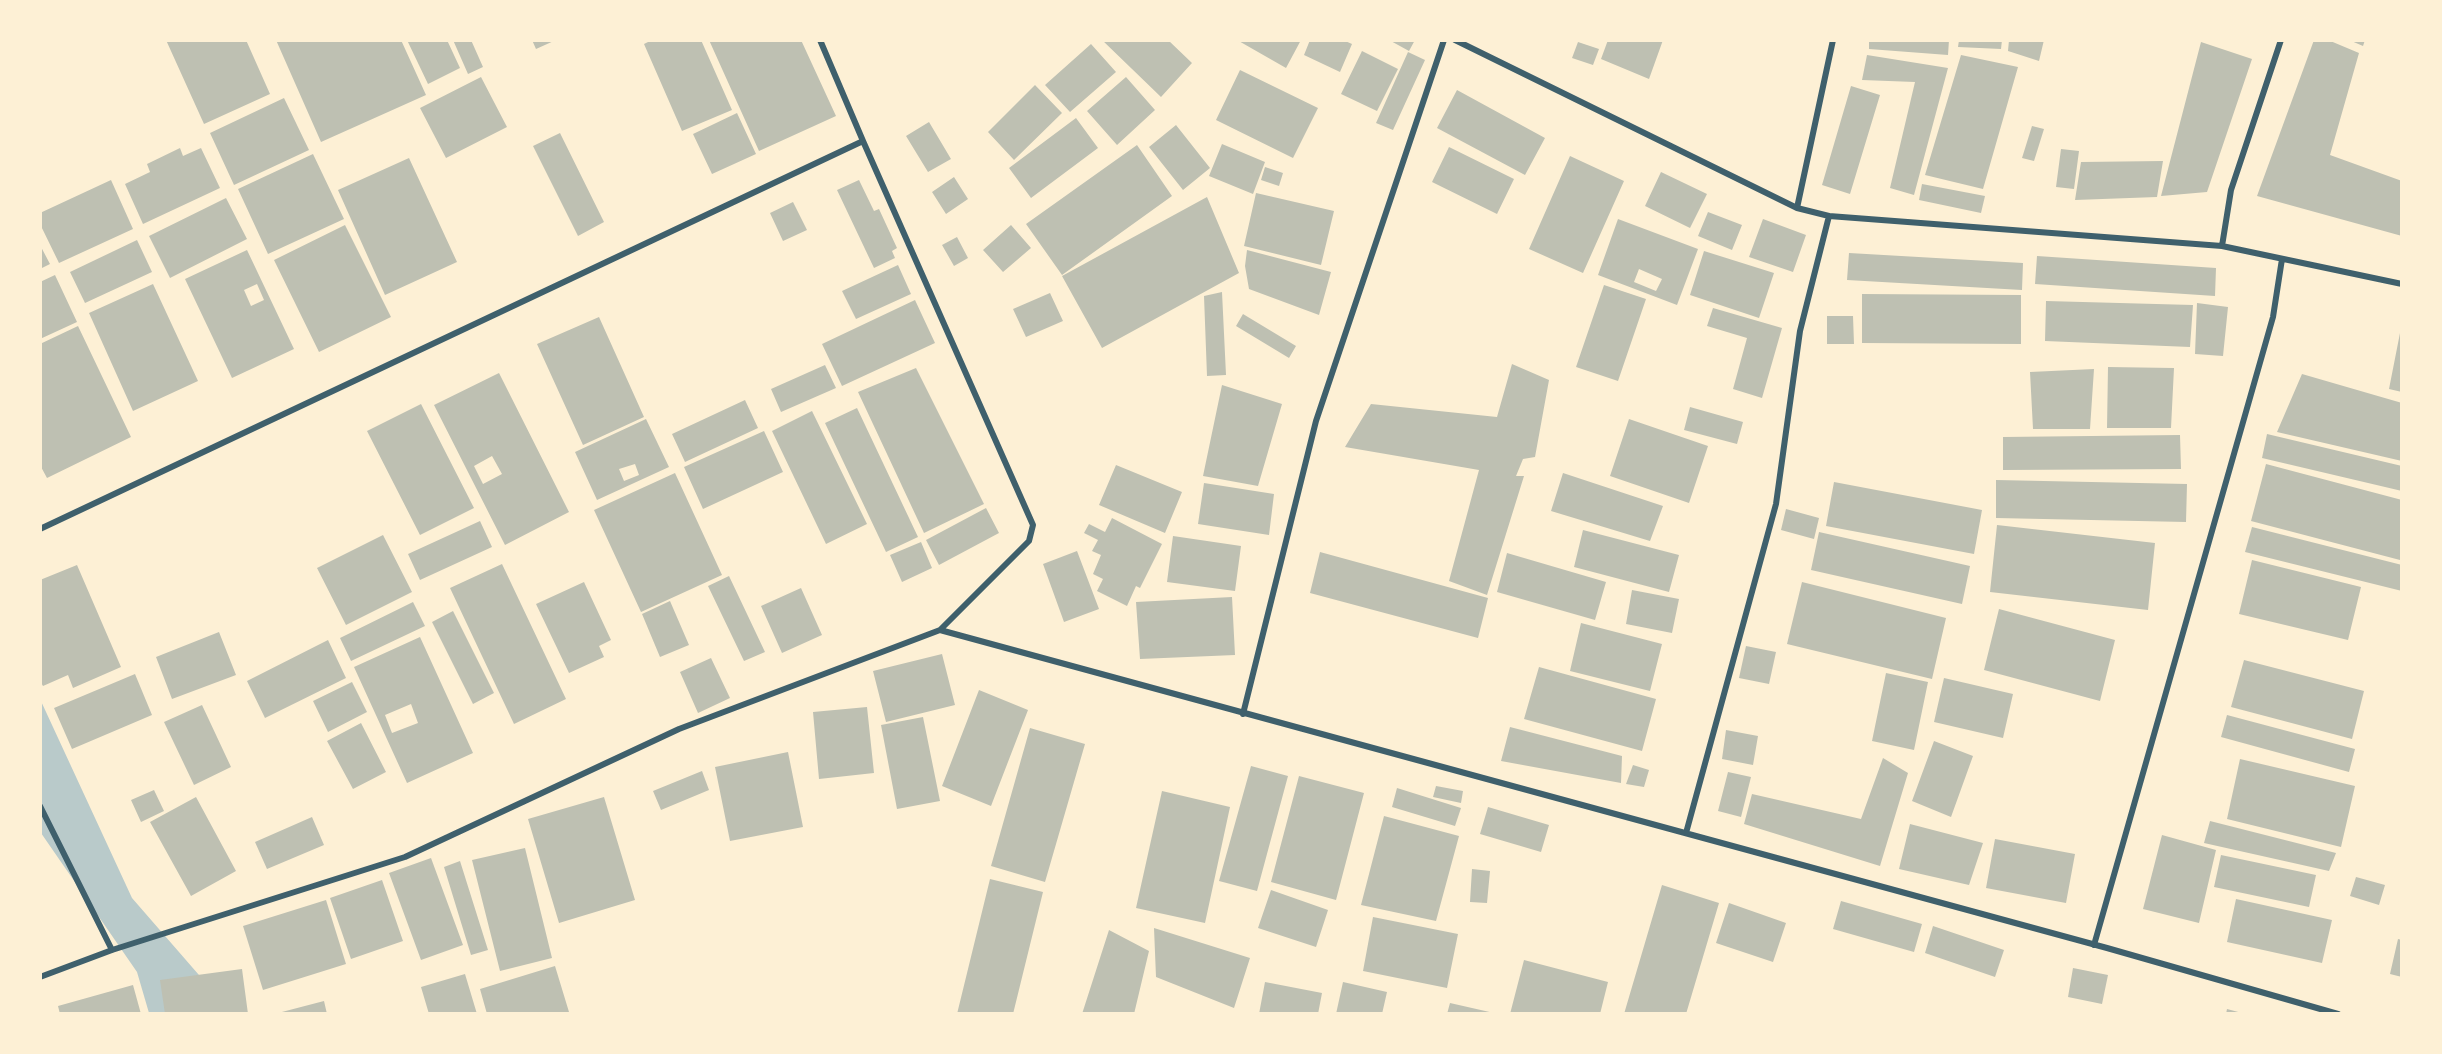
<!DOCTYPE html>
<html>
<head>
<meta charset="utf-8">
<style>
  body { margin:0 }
  #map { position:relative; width:2442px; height:1054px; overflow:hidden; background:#fdf0d5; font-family:Arial,sans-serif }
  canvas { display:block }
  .frame { position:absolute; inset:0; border:42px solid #fdf0d5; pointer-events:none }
</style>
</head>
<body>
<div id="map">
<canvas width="2442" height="1054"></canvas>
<div class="frame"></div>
</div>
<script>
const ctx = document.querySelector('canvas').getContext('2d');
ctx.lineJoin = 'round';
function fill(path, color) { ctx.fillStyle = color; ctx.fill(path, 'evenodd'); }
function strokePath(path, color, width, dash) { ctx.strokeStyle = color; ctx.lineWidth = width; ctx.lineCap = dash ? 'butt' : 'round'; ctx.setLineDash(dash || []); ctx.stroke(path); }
const green = new Path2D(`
  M40,699L132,898L232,1013H149L137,972L41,833Z`);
const building = new Path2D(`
  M166,40H246L270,94L204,124Z
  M276,40H401L426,95L321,142Z
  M407,40H447L460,68L428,84Z
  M453,40H471L483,67L468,74Z
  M532,40H556L536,49Z
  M652,40H701L732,110L682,131L644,44Z
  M709,40H801L836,116L759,151Z
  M1102,40H1168L1192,63L1161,97Z
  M1237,40H1301L1286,68Z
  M1310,40H1343L1352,44L1340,72L1304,55Z
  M1389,40H1415L1409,51Z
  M1608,40H1663L1649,79L1601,59Z
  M1869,40H1949L1948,55L1869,49Z
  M1959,40H2002L2001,49L1958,47Z
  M2009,40H2044L2039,61L2008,51Z
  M2314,40H2328L2359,53L2330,155L2402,181V236L2257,196Z
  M2349,40H2365L2363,46Z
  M1578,42L1599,49L1593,65L1572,58Z
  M2201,42L2252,59L2207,192L2161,196Z
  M1091,44L1116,72L1070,112L1045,85Z
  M1362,51L1398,69L1377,111L1341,94Z
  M1408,52L1425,60L1393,130L1376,123Z
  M1867,55L1948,68L1914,195L1890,188L1915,82L1862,80Z
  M1961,55L2018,67L1983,189L1925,175Z
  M1240,70L1318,108L1293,158L1216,120Z
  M481,77L507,127L446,158L420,108Z
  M1126,77L1155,110L1117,145L1087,111Z
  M1035,85L1062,113L1014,160L988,132Z
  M1851,86L1880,95L1850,194L1822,185Z
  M1457,90L1545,138L1525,175L1437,128Z
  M284,98L309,150L234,185L210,133Z
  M737,113L756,154L712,174L693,134Z
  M1076,118L1098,148L1031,198L1009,168Z
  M929,122L951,159L928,172L906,136Z
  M1176,125L1210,168L1183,190L1149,147Z
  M2032,126L2044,129L2034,161L2022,158Z
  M560,133L604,222L578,236L533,146Z
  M1222,144L1265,162L1253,194L1209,176Z
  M1137,145L1172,196L1062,275L1026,224Z
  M1449,147L1514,179L1497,214L1432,182Z
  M180,148L183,156L201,148L220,188L143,224L125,184L150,172L147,164Z
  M2061,149L2079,151L2074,189L2056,187Z
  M313,154L344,219L268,254L238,189Z
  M1570,156L1624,181L1583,273L1529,249Z
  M409,158L457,262L385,295L338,190Z
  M2163,161L2157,197L2075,200L2081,162Z
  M1265,167L1283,173L1279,186L1261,180Z
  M1661,172L1707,194L1690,228L1645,206Z
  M954,177L968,199L946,214L932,192Z
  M111,180L133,229L59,263L40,224V213Z
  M859,180L874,211L879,209L897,248L892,251L895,258L874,268L837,190Z
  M1922,184L1985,196L1981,213L1919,200Z
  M1256,193L1334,211L1321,265L1244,246Z
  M1207,197L1239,273L1102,348L1062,276Z
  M226,198L247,239L170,278L149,236Z
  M793,202L807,230L783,241L770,213Z
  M1708,212L1742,225L1732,250L1698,236Z
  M1618,219L1698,249L1677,305L1598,275ZM1639,269L1662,279L1656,291L1634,282Z
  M1763,219L1806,235L1793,272L1749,257Z
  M345,225L391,317L319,352L274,260Z
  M1011,225L1031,248L1003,272L983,250Z
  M957,237L968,258L954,266L942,245Z
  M137,240L152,272L85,303L70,272Z
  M40,245L50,264L40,269Z
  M247,250L294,349L232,378L185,279ZM257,284L264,300L251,306L244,290Z
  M1247,250L1331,272L1319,315L1249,289L1245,266Z
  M1704,251L1774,273L1759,318L1690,295Z
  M1849,253L2023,263L2022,290L1847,280Z
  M2037,256L2216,268L2215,296L2035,284Z
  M898,265L911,294L856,319L842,291Z
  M55,275L77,322L40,339V282Z
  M153,284L198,381L133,411L89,313Z
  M1604,285L1646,299L1618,381L1576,367Z
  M1222,292L1226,375L1207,376L1204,296Z
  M1050,293L1063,321L1026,337L1013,309Z
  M1862,294L2021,295V344L1862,343Z
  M915,300L935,343L842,386L822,344Z
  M2046,301L2193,305L2190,347L2045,341Z
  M2197,303L2228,307L2223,356L2195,354Z
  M1713,308L1782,328L1762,398L1733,389L1747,338L1707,326Z
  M1243,314L1296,346L1289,358L1236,326Z
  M1827,316H1853L1854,344H1827Z
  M599,317L644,417L583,445L537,344Z
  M78,326L131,437L47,478L40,465V344Z
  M2400,333H2402V392L2389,389Z
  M1512,364L1549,380L1535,457L1523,459L1516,476H1524L1487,595L1449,581L1479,470L1345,447L1371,404L1497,417Z
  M825,365L836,388L781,412L771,389Z
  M2108,367L2174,368L2171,428H2107Z
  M916,368L984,504L924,533L858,392Z
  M2094,369L2090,429H2033L2030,372Z
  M499,373L569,512L505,545L434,405ZM492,456L502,474L483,484L474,466Z
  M2302,374L2402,403V461L2277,432Z
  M1222,385L1282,404L1258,486L1203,476Z
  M745,400L758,428L685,462L672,434Z
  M421,404L474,508L420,535L367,431Z
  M1690,407L1743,422L1737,444L1684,430Z
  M857,408L918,537L886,552L825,423Z
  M812,411L867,524L826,544L772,431Z
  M646,419L669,467L597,500L575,452ZM635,464L639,475L624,481L619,469Z
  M1629,419L1708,446L1689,503L1610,476Z
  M764,431L783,472L703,509L684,467Z
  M2267,434L2402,466V491L2262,458Z
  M2180,435L2181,469L2003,470V437Z
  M2266,464L2402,500L2400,560L2251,521Z
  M1116,465L1182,492L1165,533L1099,505Z
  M675,473L722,575L641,612L594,510Z
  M1563,473L1663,506L1650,541L1551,511Z
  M1996,480L2187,484L2186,522L1996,518Z
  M1834,482L1982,510L1974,554L1826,526Z
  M1204,483L1274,494L1269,535L1198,524Z
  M986,508L999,533L939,565L926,540Z
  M1786,509L1819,518L1814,539L1781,530Z
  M1112,518L1162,544L1140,588L1136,586L1127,606L1097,591L1103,579L1093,574L1101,555L1092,551L1098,540L1084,533L1089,524L1105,532Z
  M480,521L492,547L420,580L408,554Z
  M1997,525L2155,543L2148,610L1990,592Z
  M2252,527L2402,565V591L2245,552Z
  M1583,530L1679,555L1669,592L1574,567Z
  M1819,532L1970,566L1962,604L1811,570Z
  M383,535L412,592L346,625L317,568Z
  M1173,536L1241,546L1235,591L1167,582Z
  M921,542L932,568L902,582L890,555Z
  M1077,551L1099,609L1064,622L1043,564Z
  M1320,552L1488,598L1478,638L1310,593Z
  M1507,553L1606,582L1595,620L1497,592Z
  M2252,560L2361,587L2348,640L2239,614Z
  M502,564L566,699L514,724L450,588Z
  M77,565L121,667L73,688L68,675L43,686L40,681V580Z
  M729,576L765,652L744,661L708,586Z
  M584,582L611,640L599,646L604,657L569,673L536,604Z
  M1802,582L1946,618L1932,679L1787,644Z
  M801,588L822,635L782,653L761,606Z
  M1632,590L1679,599L1672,633L1626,624Z
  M1232,597L1235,655L1140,659L1136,602Z
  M670,601L689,645L660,657L642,614Z
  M413,602L425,626L351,661L340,638Z
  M1999,609L2115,640L2100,701L1984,670Z
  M453,611L494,693L473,704L432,622Z
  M1581,623L1662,644L1650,691L1570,671Z
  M219,632L236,675L172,699L156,657Z
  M420,637L473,753L407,783L354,667ZM411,704L418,723L392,733L385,715Z
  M328,640L346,678L265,718L247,681Z
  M1746,646L1776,652L1769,684L1739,678Z
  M942,654L955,705L886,722L873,671Z
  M711,658L730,698L698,713L680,672Z
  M2244,660L2364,691L2352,739L2231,707Z
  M1539,667L1656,699L1642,751L1524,719Z
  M1886,673L1928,682L1914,750L1872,741Z
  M135,674L152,715L72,749L54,708Z
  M1944,678L2013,694L2003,738L1934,722Z
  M352,682L367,712L328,732L313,701Z
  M979,690L1028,710L991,806L942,786Z
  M202,705L231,767L194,785L164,722Z
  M867,707L874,773L819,779L813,712Z
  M2227,715L2355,749L2349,772L2221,737Z
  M923,717L940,801L897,809L881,725Z
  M361,723L386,772L353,789L327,741Z
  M1510,727L1622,756L1621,783L1501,761Z
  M1030,728L1085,744L1045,882L991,866Z
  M1726,730L1758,736L1753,765L1722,759Z
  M1934,741L1973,756L1951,817L1912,801Z
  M788,752L803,827L730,841L715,767Z
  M1883,758L1908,773L1880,866L1744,824L1752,794L1861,819Z
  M2240,759L2355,786L2341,847L2227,819Z
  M1633,765L1649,770L1644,787L1626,784Z
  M1251,766L1288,776L1257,891L1219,881Z
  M702,771L709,790L661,810L653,791Z
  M1728,772L1751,777L1741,817L1718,811Z
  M1299,776L1364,793L1336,900L1271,882Z
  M1436,786L1463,791L1461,803L1433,797Z
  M1397,788L1461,808L1455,826L1392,807Z
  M154,790L164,811L141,822L131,800Z
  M1162,791L1230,807L1205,923L1136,908Z
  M196,797L236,871L191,896L150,822Z
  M604,797L635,900L559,923L528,819Z
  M1488,807L1549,825L1541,852L1480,834Z
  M1384,816L1459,836L1436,921L1361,905Z
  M312,817L324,845L267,869L255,842Z
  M2210,821L2336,853L2329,871L2204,843Z
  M1910,824L1983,843L1969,885L1899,869Z
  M2162,835L2216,850L2199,923L2143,909Z
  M1995,839L2075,854L2066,903L1986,888Z
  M525,848L552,958L500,971L472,860Z
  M2221,855L2316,875L2309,907L2214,887Z
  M431,858L463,945L421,960L389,873Z
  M460,861L488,950L471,955L444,867Z
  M1472,869L1490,871L1487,903L1470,902Z
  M2356,877L2385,885L2379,905L2350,896Z
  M990,879L1043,892L1013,1014H957Z
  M382,880L403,941L351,959L330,898Z
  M1662,885L1719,903L1686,1014H1624Z
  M1271,890L1328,910L1316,947L1258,928Z
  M2236,899L2332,920L2322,963L2227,942Z
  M326,900L346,964L263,990L243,926Z
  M1841,901L1922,924L1914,952L1833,929Z
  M1729,903L1786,923L1773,962L1716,943Z
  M1373,917L1458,934L1447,988L1363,971Z
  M1933,926L2004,950L1995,977L1925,953Z
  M1154,928L1250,958L1234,1008L1156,977Z
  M1109,930L1149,951L1134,1014H1082Z
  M2398,939L2402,940V977L2390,974Z
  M1524,960L1608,982L1600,1014H1510Z
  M555,966L569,1012L487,1014L480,989Z
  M2073,968L2108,975L2102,1004L2068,997Z
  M242,969L248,1014H165L160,980Z
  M465,974L477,1014H429L421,987Z
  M1265,982L1322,993L1318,1014H1259Z
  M1343,982L1387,992L1382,1014H1336Z
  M133,985L141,1014H60L58,1006Z
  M324,1001L327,1014H278V1013Z
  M1450,1003L1494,1013L1493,1014H1447Z
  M2227,1009L2242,1013V1014H2226Z`);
const minor = new Path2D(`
  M820,40L863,141
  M1455,40L1797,208L1829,216L2222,246L2402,284
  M1797,208L1833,40
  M2222,246L2231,190L2281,40
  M40,529L863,141L1033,525L1029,541L940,630L679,729L405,857L112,950L40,977
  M940,630L2107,948L2338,1014
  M1243,714L1316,421L1444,40
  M40,806L112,950
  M1686,833L1776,504L1800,331L1829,216
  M2094,945L2273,317L2282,259`);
fill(green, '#b9caca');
fill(building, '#bec0b2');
strokePath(minor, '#3f606c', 6);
</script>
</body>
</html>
